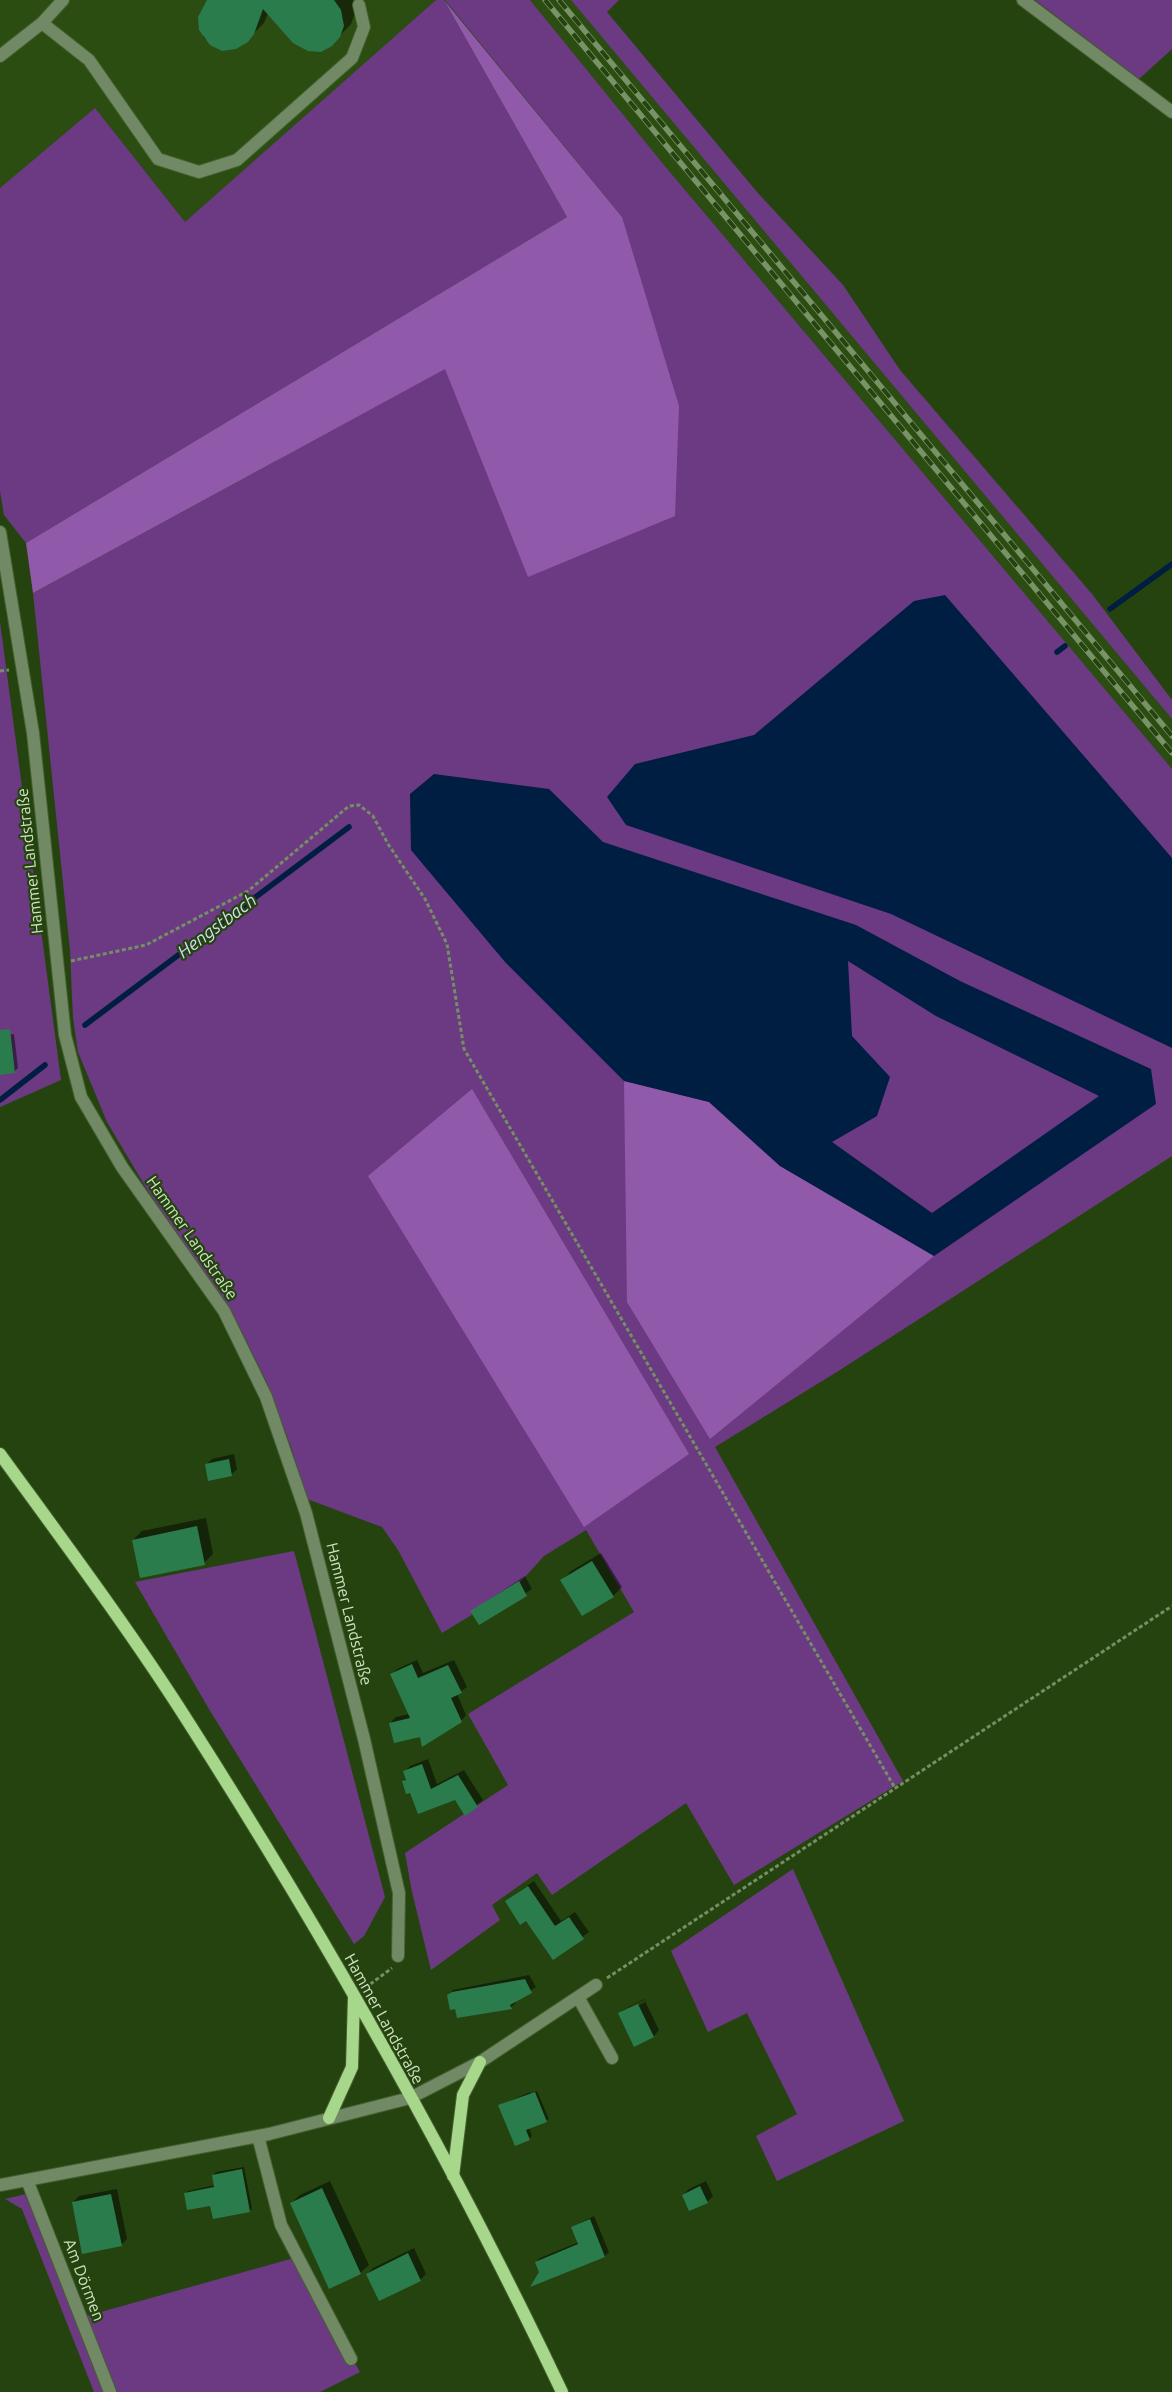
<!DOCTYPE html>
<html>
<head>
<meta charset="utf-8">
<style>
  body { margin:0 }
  canvas { display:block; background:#25430f }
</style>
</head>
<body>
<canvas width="1172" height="2392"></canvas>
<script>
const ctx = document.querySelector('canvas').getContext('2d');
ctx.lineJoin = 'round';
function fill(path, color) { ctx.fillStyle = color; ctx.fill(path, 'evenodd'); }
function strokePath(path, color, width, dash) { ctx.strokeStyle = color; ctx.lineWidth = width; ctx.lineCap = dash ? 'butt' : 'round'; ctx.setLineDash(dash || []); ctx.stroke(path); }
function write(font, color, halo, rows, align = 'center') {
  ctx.font = font + ' Ubuntu,sans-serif'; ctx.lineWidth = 4.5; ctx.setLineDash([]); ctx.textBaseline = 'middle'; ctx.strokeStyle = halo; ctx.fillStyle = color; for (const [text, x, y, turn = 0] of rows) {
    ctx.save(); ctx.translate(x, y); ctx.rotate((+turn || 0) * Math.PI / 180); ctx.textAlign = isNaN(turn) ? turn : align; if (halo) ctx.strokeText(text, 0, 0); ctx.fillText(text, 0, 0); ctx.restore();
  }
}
const built = new Path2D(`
  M0,0H436L185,222L95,108L0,188Z
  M530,0H571L1172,719V769L664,165Z`);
const green = new Path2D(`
  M436,0H444L567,217L26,543L4,515L0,491V188L95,108L185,222Z
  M445,0H530L664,165L1172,769V1156L840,1370L715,1447L903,1781L734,1885L686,1803L552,1895L537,1873L492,1905L500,1920L431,1970L412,1892L405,1853L508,1785L468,1714L634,1612L586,1530L544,1556L514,1589L442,1633L398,1550L382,1527L307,1499L291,1447L267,1383L239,1326L148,1191L107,1122L78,1052L73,1018L70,950L33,593L276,461L622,217Z
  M571,0H619L607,12L757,192L843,285L900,370L1092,594L1172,700V719Z
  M1035,0H1172V49L1139,79Z
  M0,622L61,1080L0,1107Z
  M294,1551L385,1897L364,1936L354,1944L209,1709L135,1582Z
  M793,1869L904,2121L777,2181L756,2136L797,2114L747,2013L708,2032L671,1951Z
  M26,2194L108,2392H94L22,2209L5,2199Z
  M294,2258L360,2372L320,2392H113L83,2317Z`);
const forest = new Path2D(`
  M444,0L622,217L679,406L675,516L528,577L445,369L33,593L26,543L567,217Z
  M624,1081L709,1102L780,1166L934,1256L710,1439L627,1302Z
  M472,1089L689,1454L584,1527L368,1176Z`);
const water = new Path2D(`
  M945,595L1172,858V1048L891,914L626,825L607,797L635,764L754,735L914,601Z
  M434,774L549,789L603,842L856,925L960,981L1151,1069L1156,1104L934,1256L780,1166L709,1102L624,1081L505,962L411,850L410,794ZM848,961L936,1016L1099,1096L932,1213L832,1142L877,1116L890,1077L852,1036Z`);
const shadow = new Path2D(`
  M209,0H353L355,13L351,24L331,45L268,13L264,23L241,46H214L204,38L199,20L201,12Z
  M14,1034L18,1068L14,1072L0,1073V1036Z
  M234,1454L237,1469L231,1475L206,1465L212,1459Z
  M206,1518L213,1554L204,1563L133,1540L142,1531Z
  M601,1553L622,1587L613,1596L562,1580L571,1571Z
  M525,1576L532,1589L479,1623L472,1611Z
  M417,1660L423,1673L454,1660L467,1687L457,1694L466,1715L461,1721L421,1736L390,1723L396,1717L409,1714L391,1675L397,1669Z
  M428,1759L437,1784L464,1770L483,1800L465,1814L455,1799L411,1791L403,1782L406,1778L404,1772L410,1766Z
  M534,1881L561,1921L575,1912L589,1932L554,1958L526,1919L506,1901Z
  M529,1975L536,1987L515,2001L516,2003L511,2007H456L448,1995L453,1990Z
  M644,1999L659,2030L654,2036L635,2045L620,2014L626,2008ZM644,2000L645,2002L625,2012V2009Z
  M537,2091L549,2119L529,2128L532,2136L529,2139L500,2105L530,2092L531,2093Z
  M244,2167L252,2208L250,2211L211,2204L185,2193L188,2191L215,2185L213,2175L216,2172Z
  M330,2181L369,2265L360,2273L291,2203L300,2195Z
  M706,2181L713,2196L707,2202L683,2195L689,2189Z
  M117,2189L127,2239L121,2245L73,2202L79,2196Z
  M594,2216L609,2252L605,2256L533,2285L540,2272L536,2262L540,2258L579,2242L572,2227Z
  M414,2248L426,2274L420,2280L367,2274L373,2268Z`);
const stream = new Path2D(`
  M1110,609L1172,564
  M1057,652L1065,646
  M85,1025L349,827
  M0,1100L45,1065`);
const building = new Path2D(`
  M207,0H334L341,10L344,26L340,37L332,46L321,52L308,51L293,43L263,9L254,34L248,42L236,49L222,51L210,45L199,30L198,17Z
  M10,1029L15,1073L0,1075V1030Z
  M229,1459L232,1476L208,1481L205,1464Z
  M197,1526L205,1565L140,1578L132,1540Z
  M592,1561L614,1597L582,1616L560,1580Z
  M519,1581L527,1596L479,1625L470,1611Z
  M412,1664L418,1678L448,1665L462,1693L451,1698L462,1722L422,1747L420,1737L394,1743L389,1723L410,1718L390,1674Z
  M422,1764L431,1789L458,1775L478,1807L465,1816L455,1800L418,1814L410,1793L406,1794L402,1781L406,1780L403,1771Z
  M528,1886L555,1926L569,1917L584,1939L553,1960L526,1921L520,1925L505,1901Z
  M525,1979L532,1993L510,2005L512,2009L457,2018L455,2009L450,2010L447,1995L452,1992Z
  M638,2004L654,2037L634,2047L618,2013Z
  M535,2092L547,2122L526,2130L530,2140L515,2146L498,2105Z
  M242,2169L250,2212L213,2219L210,2206L187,2210L184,2193L214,2187L212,2175Z
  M700,2186L708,2203L689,2211L682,2195Z
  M322,2188L361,2274L329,2289L290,2203Z
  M111,2194L122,2246L82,2254L72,2202Z
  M590,2219L605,2257L530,2287L539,2272L535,2262L578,2244L571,2227Z
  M408,2253L421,2281L379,2301L366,2274Z`);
const path = new Path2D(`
  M0,671L9,670
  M71,961L146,945L248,891L349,806L359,805L373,816L388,844L425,899L447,944L464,1049L895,1788
  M607,1978L1172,1606
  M365,1988L392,1968`);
const minor = new Path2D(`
  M1023,0L1172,112
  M42,23L89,60L158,159L199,172L237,160L352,58L364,27L359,5
  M0,56L42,23L63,0
  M0,532L33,733L65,1035L81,1097L122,1167L224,1311L266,1397L306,1513L364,1739L399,1893L398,1956
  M578,1997L612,2058
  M258,2136L281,2225L351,2359
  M27,2180L110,2392
  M0,2185L269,2134L410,2098L480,2062L596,1985`);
const major = new Path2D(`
  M0,1454C64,1542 129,1629 187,1720C325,1936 452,2160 562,2392
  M329,2118L352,2067L354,1996
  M453,2176L463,2095L480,2062`);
const rail = new Path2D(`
  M545,0L1172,753
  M559,0L1172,736`);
const streetNames = [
  ["Hammer Landstraße",30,861,-96],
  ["Hammer Landstraße",192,1238,55],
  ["Hammer Landstraße",349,1614,76],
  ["Hammer Landstraße",384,2019,61],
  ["Am Dörmen",84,2280,69]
];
const waterNames = [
  ["Hengstbach",217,926,-37]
];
fill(built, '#2b4d12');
fill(green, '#6c3a82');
fill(forest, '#9159aa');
fill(water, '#001d42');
fill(shadow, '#0007');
strokePath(stream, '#001d42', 5.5);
fill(building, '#2b7c4d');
strokePath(minor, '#43602f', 14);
strokePath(major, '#43602f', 14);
strokePath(path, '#748f63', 3, [4, 2.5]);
strokePath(minor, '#718964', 12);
strokePath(major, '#a7d78a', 12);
strokePath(rail, '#789367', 5.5);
strokePath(rail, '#25430f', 4, [11]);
write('16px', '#cde4c1', '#25430f', streetNames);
write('italic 18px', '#cedef2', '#25430f', waterNames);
</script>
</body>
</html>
